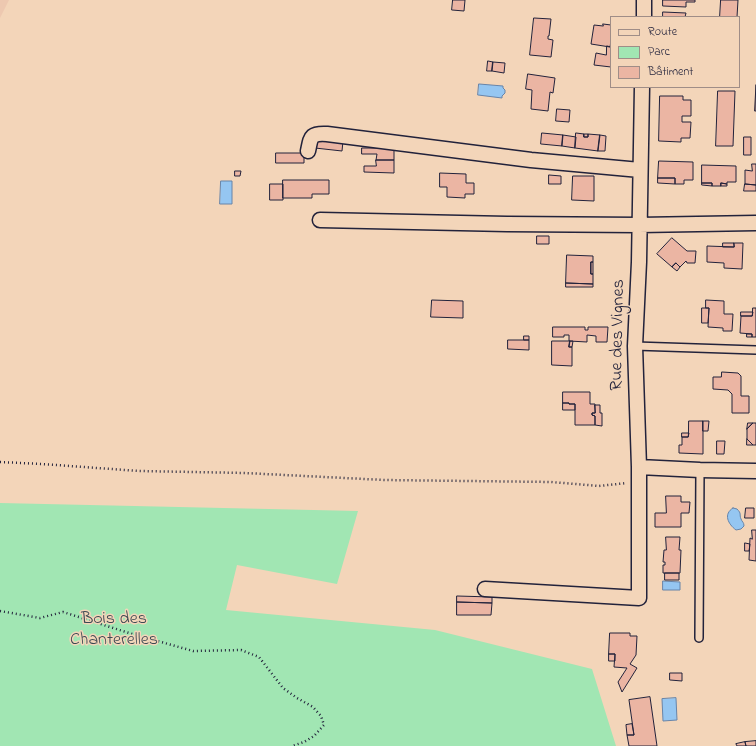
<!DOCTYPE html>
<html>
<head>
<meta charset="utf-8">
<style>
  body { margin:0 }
  #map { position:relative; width:756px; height:746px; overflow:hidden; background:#f3d5b9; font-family:"Indie Flower",sans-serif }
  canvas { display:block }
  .legend { position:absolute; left:610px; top:16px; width:130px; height:72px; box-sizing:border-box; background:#f3d5b9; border:1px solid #9f8d87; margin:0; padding:5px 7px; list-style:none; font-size:12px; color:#22223b }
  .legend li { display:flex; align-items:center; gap:8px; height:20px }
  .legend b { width:20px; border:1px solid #9f8d87 }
</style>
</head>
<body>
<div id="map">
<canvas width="756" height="746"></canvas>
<ul class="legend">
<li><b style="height:5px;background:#f3d5b9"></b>Route</li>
<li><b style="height:11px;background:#a1e6b3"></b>Parc</li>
<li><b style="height:11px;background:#ebb5a3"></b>Bâtiment</li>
</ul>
</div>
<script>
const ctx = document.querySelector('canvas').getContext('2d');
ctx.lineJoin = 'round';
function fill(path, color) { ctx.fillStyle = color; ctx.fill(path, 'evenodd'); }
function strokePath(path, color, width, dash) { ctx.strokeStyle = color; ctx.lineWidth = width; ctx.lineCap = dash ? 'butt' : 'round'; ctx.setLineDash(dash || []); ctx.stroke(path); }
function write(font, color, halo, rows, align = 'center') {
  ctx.font = font + ' "Indie Flower",sans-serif'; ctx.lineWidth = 3; ctx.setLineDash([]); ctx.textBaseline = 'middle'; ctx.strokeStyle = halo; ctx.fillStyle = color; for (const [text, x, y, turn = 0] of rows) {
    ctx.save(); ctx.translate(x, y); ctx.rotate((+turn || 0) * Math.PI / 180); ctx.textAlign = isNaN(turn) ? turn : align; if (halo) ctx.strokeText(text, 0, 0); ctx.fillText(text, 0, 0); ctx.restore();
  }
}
const built = new Path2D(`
  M0,0H9L0,18Z`);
const green = new Path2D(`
  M0,503L358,511L337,584L237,565L226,610L435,630L592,669L616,746H0Z`);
const water = new Path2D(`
  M479,84L503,86V88L505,90V93L502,96V98L478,95Z
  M221,181H232V204H220Z
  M733,508L737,509C742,514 739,514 741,519C742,522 744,522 744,526L741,529L736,530C728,524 723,514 733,508Z
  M663,581L680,582V590H663Z
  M676,698L677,720L663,721L662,699Z`);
const building = new Path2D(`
  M453,0H465L464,11L452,10Z
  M663,0H695V2H686V7L663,6Z
  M721,0H738L737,17H720Z
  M663,12L686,13L685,17H688H663Z
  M534,18L551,19L549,36H548V39L553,40L551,57L530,55Z
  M603,24L611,25V41L610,47L591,44L594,25L603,26Z
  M607,46L611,47V67L594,65L596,53L606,55Z
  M488,61L493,62L492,71H487Z
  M493,62L505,63L504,73L492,71Z
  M528,74L555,78L553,93L550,92L548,111L531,109L532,90L526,89Z
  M756,85V111H755Z
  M718,91H735L733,146H716Z
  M660,96H683V100H691V116H682V122H691L690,138H681V142L659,141Z
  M557,109L570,110L569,122L556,121Z
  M542,133L563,135L562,146L541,144Z
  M576,133L584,134V137H588V134L600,135L598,151L575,148Z
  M584,134H588V137H584Z
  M563,135L576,137L575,148L562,146Z
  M600,135L606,136L605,151H598Z
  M744,137H751V155H744Z
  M316,138L343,141L342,151L315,148Z
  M362,148H394V160H376L377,154H362Z
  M276,153H304V163H276Z
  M376,160H394V173L364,172V166H376Z
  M659,161L693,162V180H684V184H675V178H658Z
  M752,164H756V185L745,184V170L752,171Z
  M702,165L736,166V182H727V184L721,183V186H712V183H702Z
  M235,171H241L240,176H235Z
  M440,173L466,174V183H474V194H465V198L447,197V187H440Z
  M549,175L561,176V184H549Z
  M573,176H594V201L572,200Z
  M658,178H675V184L658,183Z
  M283,180H329V194H312V198H283Z
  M702,183H712V186L702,185Z
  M721,183L727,184V186H721Z
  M270,184H283V200H270Z
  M745,184L756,185V191H744Z
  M537,236H549V244H537Z
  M672,238L687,251H696L695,263H687L686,261L680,267L676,263L672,267L657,254Z
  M723,243H734V247H723Z
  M734,243H743L742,269L724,268V263L707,262V246L734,247Z
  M567,255L593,256V262H591V274H593V284L566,283Z
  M591,262H593V274H591Z
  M676,263L680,267L677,271L672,267Z
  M566,283L593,284V287H566Z
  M432,300L463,301V318L431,317Z
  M706,300L724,301V314H733L732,331H723V328L708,327L709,308H706Z
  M702,308H709L708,323H702Z
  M753,308H756V337H752V334L740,333L741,316H752Z
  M741,312H753L752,316H741Z
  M553,327H585V330H588V327H608L607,342H596V336L587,335V342L569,341V335H564V337H553Z
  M747,334H752V337H747Z
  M524,336H529V340H524Z
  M508,340H529V350L508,349Z
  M552,341H570L569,347H572V366L552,365Z
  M570,341H573L572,347H569Z
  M722,372L738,373L741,376V396H749V413H732V394L728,390L713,389V377H721Z
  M563,392H590V404H595V413H592V415L595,416V425H575V404H569V403H563Z
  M563,403H569V404H575V410H563Z
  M595,405H600V413H602V426L595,425V416L592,415V413H595Z
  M689,421H703V454L679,453V445H682V437H688Z
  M703,421H709L708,431H703Z
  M748,423H753L747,429Z
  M753,423H756V445H753L747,439V429Z
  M682,433H689L688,437H682Z
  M747,439L753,445H747Z
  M717,441H725L724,454H717Z
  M666,496H681V502H690L689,513H681V527H655V513H666Z
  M746,508H754V518H745Z
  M752,530H756V561L749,560L750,538L752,539Z
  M666,537H680L679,550H681L680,573H663V565H665V562H663L664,550H666Z
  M745,543L750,544L749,551H745Z
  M665,573H679V580H665Z
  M457,596L492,597V603L457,602Z
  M457,602L492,603L491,615H457Z
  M610,633H630V636H637L636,655L630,664L637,668L622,692L618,682L627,668L614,667L615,654H609Z
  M609,654H615V661H609Z
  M670,673H682V681L670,680Z
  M650,697L657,746H629L627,735H634L629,700Z
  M632,724L634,735H627L626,725Z
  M756,741V746H746L745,742Z
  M745,742L746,746H737L736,744Z`);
const path = new Path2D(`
  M0,462L42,464L139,471L245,473L384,480L551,482L599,486L627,483
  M0,611L40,618L63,612L129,633L193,651L241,650L259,657L283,688L297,698L313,707L321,716L324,725L314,736L304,742L292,746`);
const lane = new Path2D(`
  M635,346L756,350
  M699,638L700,470`);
const street = new Path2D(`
  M644,17V0
  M642,87L639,262L635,346L639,467L700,470L756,471
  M308,151C311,137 310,133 327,134L531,160L640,170
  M320,220L507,224L639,225L756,223
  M485,589L639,598V467`);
const streetNames = [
  ["Rue des Vignes",619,335,-89]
];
const parkNames = [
  ["Bois des",114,620],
  ["Chanterelles",114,641]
];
fill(built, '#edc8b0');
fill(green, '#a1e6b3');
fill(water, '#95c6f1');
strokePath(water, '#6784a8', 1);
fill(building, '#ebb5a3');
strokePath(building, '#22223b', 1);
strokePath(lane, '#22223b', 10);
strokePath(street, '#22223b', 17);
strokePath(path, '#22223b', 2.5, [1, 3]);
strokePath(lane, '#f3d5b9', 7);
strokePath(street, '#f3d5b9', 14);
write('18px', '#22223b', '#f3d5b9', streetNames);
write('18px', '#3b4953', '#f3d5b9', parkNames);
</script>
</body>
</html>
